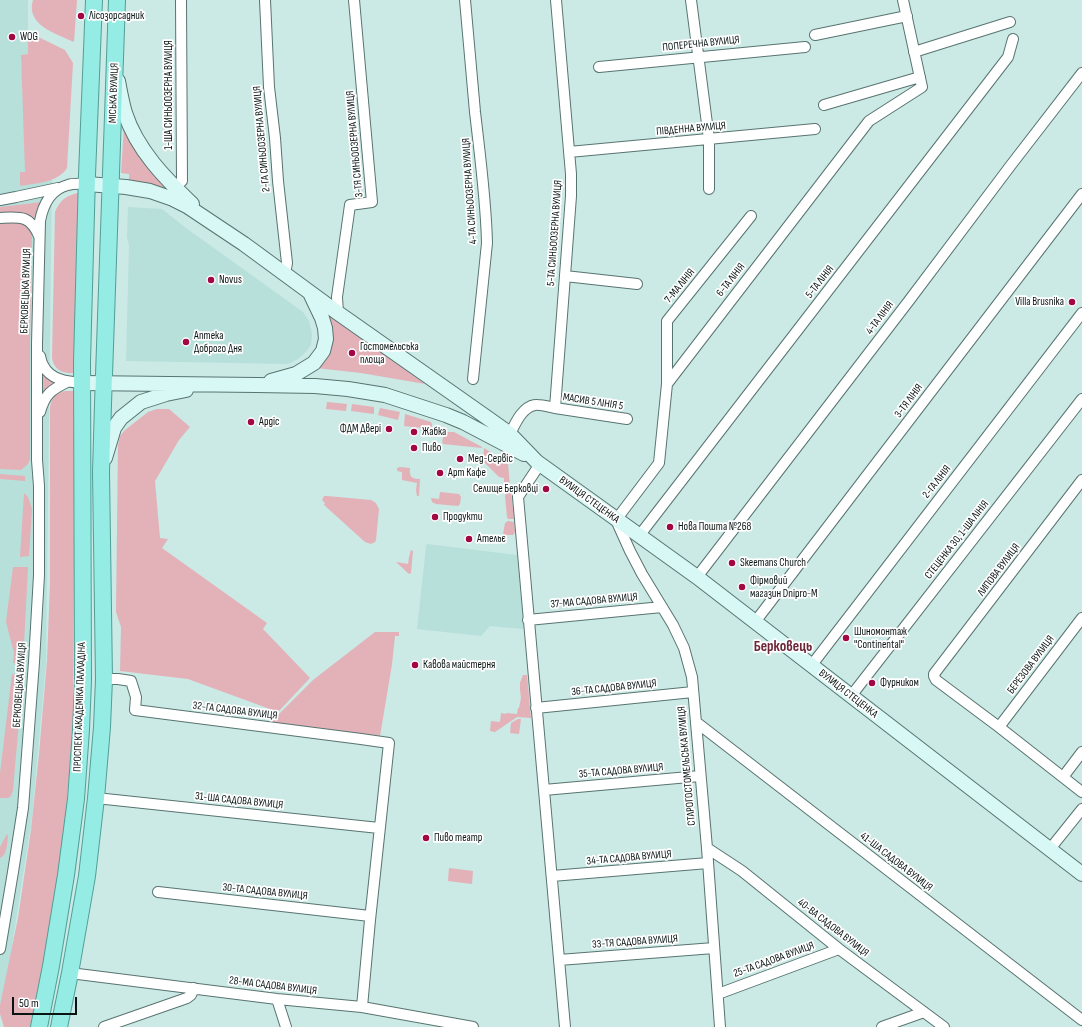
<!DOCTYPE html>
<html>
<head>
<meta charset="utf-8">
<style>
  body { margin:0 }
  #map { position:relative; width:1082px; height:1027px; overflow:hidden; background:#cbe9e5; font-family:"Sofia Sans Condensed",sans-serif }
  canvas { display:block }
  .scale { position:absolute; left:12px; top:997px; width:65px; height:18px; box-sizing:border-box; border:2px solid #091413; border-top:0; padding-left:5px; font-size:12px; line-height:14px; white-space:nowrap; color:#091413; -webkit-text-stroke:3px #fff; paint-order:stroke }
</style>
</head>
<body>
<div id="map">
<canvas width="1082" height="1027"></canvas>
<div class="scale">50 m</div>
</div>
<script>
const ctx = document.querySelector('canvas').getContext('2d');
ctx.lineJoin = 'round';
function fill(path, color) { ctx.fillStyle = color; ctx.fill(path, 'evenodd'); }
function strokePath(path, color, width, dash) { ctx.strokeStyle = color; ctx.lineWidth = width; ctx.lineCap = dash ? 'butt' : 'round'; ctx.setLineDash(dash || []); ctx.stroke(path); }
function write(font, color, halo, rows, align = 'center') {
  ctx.font = font + ' "Sofia Sans Condensed",sans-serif'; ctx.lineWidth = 3.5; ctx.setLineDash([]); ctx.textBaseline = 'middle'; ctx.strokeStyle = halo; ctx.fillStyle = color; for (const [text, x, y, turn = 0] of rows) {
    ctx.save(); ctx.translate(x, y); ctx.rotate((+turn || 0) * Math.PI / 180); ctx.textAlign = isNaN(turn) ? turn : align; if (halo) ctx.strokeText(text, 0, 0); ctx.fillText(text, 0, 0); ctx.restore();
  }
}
const built = new Path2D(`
  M0,0H28V54L21,55V65L52,179L46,663L32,818L7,978L0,1005Z
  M128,207L162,209L186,228L303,312L309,321L312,334L311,345L306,352L298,359L288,364L126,361L129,245L127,237Z
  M427,544L517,555L524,629L490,626L481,636L417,629L426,547Z`);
const green = new Path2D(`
  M33,0H77L74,42C57,34 25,25 33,0Z
  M28,32L65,50L73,63L67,168C57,183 37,183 20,186V172H25L21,55L28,54Z
  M124,126L170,191L129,182V174L121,173Z
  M82,192L74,373C63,374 54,370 52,358L55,212C61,198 68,195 82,192Z
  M42,202L37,209L34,219C24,212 12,213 0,214V207Z
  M0,220L22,222L32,232L30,344V459L28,464L21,470L0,469Z
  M328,313L425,384L361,373L316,368L326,315Z
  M39,369L61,382L45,389L39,396Z
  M65,391H75L73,726L65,823L52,919L30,1027H4L0,1014V1005L18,918L31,830L39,754L47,661L50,583V407C52,397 56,393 65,391Z
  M327,402L347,404L346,411L326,409Z
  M352,404L374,407V414L351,411Z
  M380,408L400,412L398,420L378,415Z
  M157,409H169L190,427L179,440L155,481L160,538L168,539L162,548L267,623L263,629L310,678L278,712L188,679L120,671L121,627L116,612L118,445L120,436L125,430L148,412Z
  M405,414L431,422L432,425L431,429L404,426Z
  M447,432H454L482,447V448L443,444C441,440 444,435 447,432Z
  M484,448L508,463L510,487H506L504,485V478L499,477L483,461Z
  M400,467L410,468C409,477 412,479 420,479L419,496H417L416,490L417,483L402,480V472L397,471V468Z
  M0,474L25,476V481L0,479Z
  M511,491L514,519H508L507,517L505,496L506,492Z
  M440,492L459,494L461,497L460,504L458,506L436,504L432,502L431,498L439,499Z
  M24,493L28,497L32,509L29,556L20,557Z
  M324,496H327L371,500L376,503L379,509L376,540L375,542L371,544L365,542L324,505L325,503L322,500Z
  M508,521L514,522L515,532L513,535H504L503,534L505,523Z
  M411,550L413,551L411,573L409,574L396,562L408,564L409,557Z
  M13,567H28L23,664L13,663L14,653L6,622Z
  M375,632H399V636H395L392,664L380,736L374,735V737L267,726L313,680Z
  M12,674L23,675L13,790L11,796L8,798H0V773Z
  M523,675H527L531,718L517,717L495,732L490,731L491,721L500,722L501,713L506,714V713L517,714L518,708H519L521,698L520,690V683Z
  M518,719H521L519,734L510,733L511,723Z
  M7,834L8,836C7,844 7,855 0,858V847Z
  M449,868L473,871L472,884L448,881Z`);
const minor = new Path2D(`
  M265,0L269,87L275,138L278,181L287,263L285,274
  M465,0C468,37 472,75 475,112C480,156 486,199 487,243L473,379
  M691,0L709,139V189
  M815,35L907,16
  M914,52L1010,22
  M599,67L805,47
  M824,105L920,77
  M569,152L815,129
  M174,187L182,181L181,0
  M0,200L16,197L58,188
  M0,218C20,217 30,215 39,236
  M565,276L637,284
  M338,313L337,297L350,205L372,202L354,0
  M40,356C41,359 41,362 43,365C50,380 68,382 82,383
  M667,384L869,121L922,87L903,0
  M555,408L627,419
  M40,412C45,394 51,390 67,382
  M510,434C515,424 522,407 535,405C539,404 550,407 555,408L571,196V174L556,0
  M540,464L518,497L565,1027
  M1082,480L934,674V676L936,680L999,727L1082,792
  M639,536L1008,57L1013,39
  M697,577L908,302L1011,165L1082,73
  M528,620L662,607
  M755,622L1082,194
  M811,666L1082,313
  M104,679H118L131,681L136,697L135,710L361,739L389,743L370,920L362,1007
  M851,696L1082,399
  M536,708L693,692
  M696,722L1082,1020
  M999,727L1082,618
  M1063,777L1082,752
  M544,790L700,776
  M96,798L379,828
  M707,848L742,871L839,949L944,1027
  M1050,849L1082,809
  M552,876L708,863
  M158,892L370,916
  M0,949L13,872L23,808L34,662L39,575V486L37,460V344L40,221C43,205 51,189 68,185C74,183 81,184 87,184
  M559,960L714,948
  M70,973L277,999L362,1007L473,1027
  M718,994L839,949
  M277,999L286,1027
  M104,1027L187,998L191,995L194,988
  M720,1027L707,848L692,677L684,648L673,625L642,574L630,551L616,520L659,463L667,384V321L751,216
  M882,1027L924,1012`);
const secondary = new Path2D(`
  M118,81C120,92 122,103 125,113C137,150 165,178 192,204
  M87,184L126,187L150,191L173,199L187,206L244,244L338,313L489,419L510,434L537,462L697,577L1082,874
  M271,381L296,374L314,363L323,351L326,339L325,328L322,318L311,295
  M82,383L257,385L315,386L348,389L385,395L446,415L463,422L524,454
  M105,458L114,428L121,418L141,402L166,394L186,390`);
const trunk = new Path2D(`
  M39,1027L51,966L66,875L76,799L81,730L83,681L82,362L87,175L94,0
  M59,1027L70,973L87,876L96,798L102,727L104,679L101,472L103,404L117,0`);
const markers = [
  [81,16,4,"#a20643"],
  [12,37,4,"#a20643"],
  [211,280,4,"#a20643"],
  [1072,302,4,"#a20643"],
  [186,342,4,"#a20643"],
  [352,353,4,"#a20643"],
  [251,422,4,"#a20643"],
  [389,429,4,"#a20643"],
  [414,432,4,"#a20643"],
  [414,448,4,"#a20643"],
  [460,459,4,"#a20643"],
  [440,473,4,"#a20643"],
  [546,489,4,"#a20643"],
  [435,517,4,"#a20643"],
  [670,527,4,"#a20643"],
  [469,539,4,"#a20643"],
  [732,563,4,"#a20643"],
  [742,587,4,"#a20643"],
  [846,638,4,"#a20643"],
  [415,665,4,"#a20643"],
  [872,683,4,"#a20643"],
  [426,838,4,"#a20643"]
];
const poiNames = [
  ["Лісозорсадник",89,16],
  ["WOG",20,37],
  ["Novus",219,280],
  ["Villa Brusnika",1064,302,"right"],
  ["Аптека",194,336],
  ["Доброго Дня",194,349],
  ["Гостомельська",360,347],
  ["площа",360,360],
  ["Ардіс",259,422],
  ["ФДМ Двері",381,429,"right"],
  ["Жабка",422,432],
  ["Пиво",422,448],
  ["Мед-Сервіс",468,459],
  ["Арт Кафе",448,473],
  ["Селище Берковці",538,489,"right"],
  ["Продукти",443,517],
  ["Нова Пошта №268",678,527],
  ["Ательє",477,539],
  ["Skeemans Church",740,563],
  ["Фірмовий",750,581],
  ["магазин Dnipro-M",750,594],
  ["Шиномонтаж",854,632],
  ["\"Continental\"",854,645],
  ["Кавова майстерня",423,665],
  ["Фурником",880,683],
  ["Пиво театр",434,838]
];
const streetNames = [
  ["ПОПЕРЕЧНА ВУЛИЦЯ",701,44,-6],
  ["МІСЬКА ВУЛИЦЯ",114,93,-88],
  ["1-ША СИНЬООЗЕРНА ВУЛИЦЯ",169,95,-90],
  ["ПІВДЕННА ВУЛИЦЯ",691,129,-5],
  ["2-ГА СИНЬООЗЕРНА ВУЛИЦЯ",262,139,-95],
  ["3-ТЯ СИНЬООЗЕРНА ВУЛИЦЯ",355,144,-95],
  ["4-ТА СИНЬООЗЕРНА ВУЛИЦЯ",470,191,-94],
  ["5-ТА СИНЬООЗЕРНА ВУЛИЦЯ",555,233,-86],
  ["6-ТА ЛІНІЯ",731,280,-52],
  ["5-ТА ЛІНІЯ",820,282,-52],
  ["7-МА ЛІНІЯ",680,286,-51],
  ["БЕРКОВЕЦЬКА ВУЛИЦЯ",26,291,-88],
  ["4-ТА ЛІНІЯ",880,318,-53],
  ["3-ТЯ ЛІНІЯ",909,401,-53],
  ["МАСИВ 5 ЛІНІЯ 5",593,402,9],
  ["2-ГА ЛІНІЯ",937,482,-52],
  ["ВУЛИЦЯ СТЕЦЕНКА",589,500,36],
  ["СТЕЦЕНКА 30, 1-ША ЛІНІЯ",957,540,-52],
  ["ЛИПОВА ВУЛИЦЯ",999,570,-53],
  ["37-МА САДОВА ВУЛИЦЯ",594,601,-5],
  ["БЕРЕЗОВА ВУЛИЦЯ",1031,665,-53],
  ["БЕРКОВЕЦЬКА ВУЛИЦЯ",20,685,-86],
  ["36-ТА САДОВА ВУЛИЦЯ",614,688,-6],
  ["ВУЛИЦЯ СТЕЦЕНКА",848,694,38],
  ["ПРОСПЕКТ АКАДЕМІКА ПАЛЛАДІНА",80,707,-88],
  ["32-ГА САДОВА ВУЛИЦЯ",235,711,7],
  ["СТАРОГОСТОМЕЛЬСЬКА ВУЛИЦЯ",687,766,-95],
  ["35-ТА САДОВА ВУЛИЦЯ",621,771,-5],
  ["31-ША САДОВА ВУЛИЦЯ",239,801,6],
  ["34-ТА САДОВА ВУЛИЦЯ",629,858,-5],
  ["41-ША САДОВА ВУЛИЦЯ",896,862,38],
  ["30-ТА САДОВА ВУЛИЦЯ",265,892,6],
  ["40-ВА САДОВА ВУЛИЦЯ",833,928,38],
  ["33-ТЯ САДОВА ВУЛИЦЯ",635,942,-4],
  ["25-ТА САДОВА ВУЛИЦЯ",774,960,-20],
  ["28-МА САДОВА ВУЛИЦЯ",273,986,7]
];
const districtNames = [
  ["Берковець",783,647]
];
fill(built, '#b7e0db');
fill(green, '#e3b1b8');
strokePath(minor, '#587470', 12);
strokePath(secondary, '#587470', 16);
strokePath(trunk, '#529e96', 18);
strokePath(minor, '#fff', 10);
strokePath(secondary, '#d7f8f5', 14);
strokePath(trunk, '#94ece4', 16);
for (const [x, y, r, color] of markers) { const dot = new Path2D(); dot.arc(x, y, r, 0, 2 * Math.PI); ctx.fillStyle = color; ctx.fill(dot); strokePath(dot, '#fff', 1.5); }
write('11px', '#091413', '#fff', poiNames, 'left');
write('11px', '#091413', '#fff', streetNames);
write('bold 15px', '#6c2637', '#fff', districtNames);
</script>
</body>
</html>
